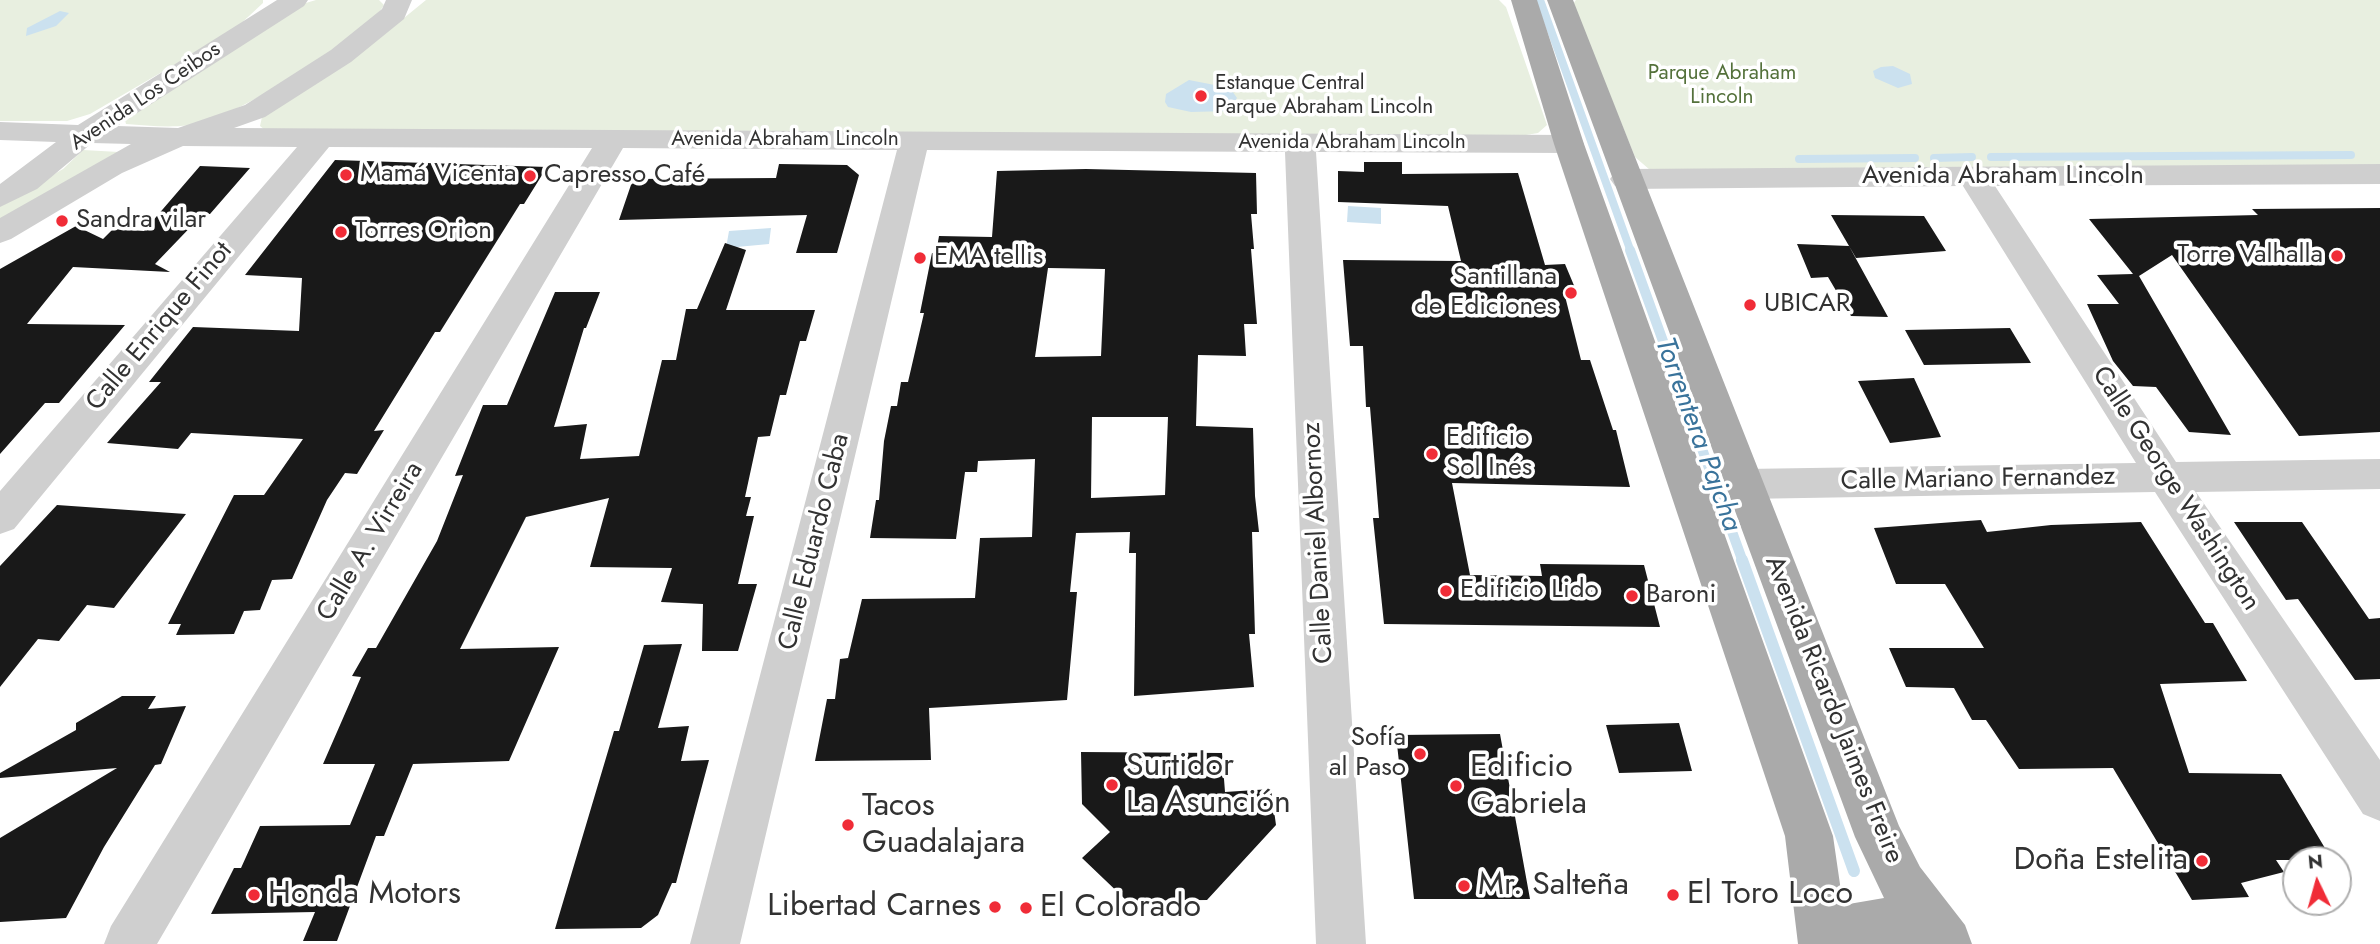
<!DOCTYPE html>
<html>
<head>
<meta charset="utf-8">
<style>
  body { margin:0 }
  #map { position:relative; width:2380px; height:944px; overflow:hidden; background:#fff; font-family:Jost,sans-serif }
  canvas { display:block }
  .north { position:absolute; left:2282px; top:846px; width:70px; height:70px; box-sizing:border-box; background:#fff; border:2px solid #adadad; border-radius:50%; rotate:355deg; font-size:19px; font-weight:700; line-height:28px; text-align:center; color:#323232 }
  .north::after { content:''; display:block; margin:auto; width:24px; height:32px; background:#f02c37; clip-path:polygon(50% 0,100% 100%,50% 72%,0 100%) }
</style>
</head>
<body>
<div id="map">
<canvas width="2380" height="944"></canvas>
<div class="north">N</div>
</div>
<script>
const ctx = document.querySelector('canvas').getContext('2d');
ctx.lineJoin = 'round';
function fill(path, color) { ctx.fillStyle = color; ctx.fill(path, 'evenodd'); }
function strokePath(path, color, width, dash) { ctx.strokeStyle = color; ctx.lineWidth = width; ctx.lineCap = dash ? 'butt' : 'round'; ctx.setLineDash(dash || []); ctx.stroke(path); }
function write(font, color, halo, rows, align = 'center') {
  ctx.font = font + ' Jost,sans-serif'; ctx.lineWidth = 7; ctx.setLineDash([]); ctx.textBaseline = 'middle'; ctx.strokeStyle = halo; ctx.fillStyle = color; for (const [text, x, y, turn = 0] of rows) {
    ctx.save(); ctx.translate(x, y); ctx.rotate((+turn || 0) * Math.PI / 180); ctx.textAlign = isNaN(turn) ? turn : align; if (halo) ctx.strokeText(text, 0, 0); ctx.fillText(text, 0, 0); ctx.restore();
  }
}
const green = new Path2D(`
  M0,0H263V3L234,30L90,114L67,121H0Z
  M316,0H379L384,5C369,34 239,113 206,122C182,129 150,126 126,124L125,120L299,5Z
  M426,0H1499L1506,7L1547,125L1538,133L1520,136L265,130L260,126L262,117L377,40Z
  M1576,0H2380V165L1650,170L1635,157L1573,4Z
  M83,150L119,152L0,220V206L63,169Z`);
const water = new Path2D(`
  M60,11L69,13L56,26L26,36L27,28Z
  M1893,66L1910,74L1912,84L1898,88L1875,78L1873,71L1881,67Z
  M1189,80L1230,88L1237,98L1229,111L1191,112L1168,107L1165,102L1166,94Z
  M1348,206L1381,208V224L1347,222Z
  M771,228L769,244L726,248L729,231Z`);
const streamFar2 = new Path2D(`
  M1540,0L1631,252
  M1991,157L2351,155
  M1934,158L1972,157
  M1799,159L1915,158`);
const streamFar1 = new Path2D(`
  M1630,250L1743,562`);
const stream = new Path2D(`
  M1742,560L1854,871`);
const building = new Path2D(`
  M335,160L547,167L524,204H520L440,332H435L374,431L384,430L357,474L345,473L327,500L292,579L272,580L260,610L244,611L234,634L176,635L181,624H168L234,495H264L303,439L191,433L178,449L107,443L161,382H149L193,327L299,331L302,278L245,275Z
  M1364,162H1402V174L1518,173L1545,265L1565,264L1578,295L1565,296L1581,360H1590L1613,430H1616L1630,487L1452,483L1470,575L1542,576L1540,564L1644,565L1660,627L1384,624L1373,518H1379L1370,407H1366L1363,346H1350L1343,260L1461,261L1448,206L1338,202V171L1364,172Z
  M779,164L847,165L859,175L837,253H796L807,215L619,220L633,179L776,178Z
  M200,166L250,168L210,214H203L155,264L170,272L73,267L27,324L125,325L59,403H45L0,454V269L76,226L103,239L113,229L144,231Z
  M1086,169L1256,173L1257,214H1251L1254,249H1251L1257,324H1244L1246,356L1198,355L1196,426L1253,428L1255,496L1259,532H1252L1255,634H1249L1254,687L1134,696L1136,553H1129L1130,532L1076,533L1070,592H1077L1067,700L929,708L931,760L815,761L827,699H835L840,659L848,658L862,599L975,598L980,538L1032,537L1035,459L978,461L977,472H965L956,539L870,538L876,500H879L884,441L891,406H897L901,382H908L924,313H920L932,253H936L939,236L992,237L997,171ZM1048,268L1105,269L1101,356L1035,357ZM1092,417H1168L1165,495L1091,498Z
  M2380,208V432L2299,436L2172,255L2139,276L2231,435L2189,432L2156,387L2133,386L2113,361L2087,304H2119L2097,275L2133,274L2089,219L2258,215L2252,209Z
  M1831,215L1924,216L1946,251L1856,258Z
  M725,243L746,250L726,310H815L806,341H800L786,395H780L770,436L758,437L745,497H751L746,516H754L738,584H757L738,651H702L703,604L661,602L672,568L590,567L609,498L526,517L460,649L559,647L509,761L413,764L384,836H376L337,941H303L315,912L211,914L234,868H241L260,826L350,825L375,764H323L361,677L352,676L368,648H376L437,541L463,475L455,476L483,405H507L555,292H600L586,328H584L554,427L587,424L580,459L639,456L662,360H676L686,309H697Z
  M1797,244L1849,246L1888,317L1851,316L1828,277L1811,278Z
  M2010,328L2031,363L1924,365L1905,330Z
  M1914,378L1941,437L1890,443L1858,381Z
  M57,505L186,514L114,608L87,605L59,641L38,639L0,687V566Z
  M1981,520L1987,532L2051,525L2141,522L2205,623H2213L2247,681L2160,684L2189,773L2281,774L2332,860H2276L2284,872L2241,883L2249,897L2192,900L2113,768L2019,769L1986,720H1972L1954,688L1906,687L1889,648H1984L1945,584H1896L1874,528Z
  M2234,522H2302L2369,619L2380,618V679L2355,680L2298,599L2286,600Z
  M682,644L658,728L689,726L681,761L709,760L676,883H672L658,915L641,928L555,929L614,731H619L644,645Z
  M122,696H156L148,709L186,706L161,764L155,765L104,847L66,918L0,922V838L117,768L0,778V773L76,730V723Z
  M1679,723L1692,771L1619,773L1606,725Z
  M1500,734L1530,899H1414L1396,735Z
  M1081,752L1222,753L1225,792L1271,789L1276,825L1207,900L1127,901L1082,858L1110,832L1082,804Z`);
const minor = new Path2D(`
  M277,0H308L304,6L117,126L178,128L245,105L331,50L382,9L386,0H412L404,19L351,62L265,117L234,128L1569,135L1580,138L1584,144L1580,150L1569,153L1316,152L1366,944H1316L1285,152L927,150L740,944H690L897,150L623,148L157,944H104L111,926L592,148L329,147L14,529L0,534V491L297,147L183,146L122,173L11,239L0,243V218L131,144L92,143L37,189L0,207V184L56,142L0,140V122L78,125Z
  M2380,164V184L1995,186L2176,462L2380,459V489L2196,492L2380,760V821L2363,814L2155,492L1745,499L1731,495L1726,484L1731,473L1745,469L2136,463L1963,186L1626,189L1615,186L1610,179L1615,172L1626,169Z`);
const major = new Path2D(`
  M1511,0H1537L1584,144L1833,836L1843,905L1884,898L1855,837L1547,0H1573L1899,826L1920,867L1965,925L1972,944H1798L1785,836L1554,144Z`);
const markers = [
  [1201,96,7,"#f02c37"],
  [346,175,7,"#f02c37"],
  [530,176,7,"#f02c37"],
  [62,221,7,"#f02c37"],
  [341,232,7,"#f02c37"],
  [2337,256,7,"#f02c37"],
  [920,258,7,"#f02c37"],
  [1571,293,7,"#f02c37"],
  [1750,305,7,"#f02c37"],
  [1432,454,7,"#f02c37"],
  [1446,591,7,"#f02c37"],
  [1632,596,7,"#f02c37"],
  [1420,754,7,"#f02c37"],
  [1112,785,7,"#f02c37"],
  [1456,786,7,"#f02c37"],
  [848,825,7,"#f02c37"],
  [2202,861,7,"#f02c37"],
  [1464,886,7,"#f02c37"],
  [254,895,7,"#f02c37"],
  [1673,895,7,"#f02c37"],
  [995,907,7,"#f02c37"],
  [1026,908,7,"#f02c37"]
];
const farParknames = [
  ["Parque Abraham",1722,74],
  ["Lincoln",1722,98]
];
const farPoinames = [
  ["Estanque Central",1215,84],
  ["Parque Abraham Lincoln",1215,108]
];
const farStreetnames = [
  ["Avenida Los Ceibos",146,97,-34],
  ["Avenida Abraham Lincoln",785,140],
  ["Avenida Abraham Lincoln",1352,143]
];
const poiNames = [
  ["Mamá Vicenta",360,175],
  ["Capresso Café",544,176],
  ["Sandra vilar",76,221],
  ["Torres Orion",355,232],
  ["Torre Valhalla",2323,256,"right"],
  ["EMA tellis",934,258],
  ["Santillana",1557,278,"right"],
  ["de Ediciones",1557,308,"right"],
  ["UBICAR",1764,305],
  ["Edificio",1446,439],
  ["Sol Inés",1446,469],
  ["Edificio Lido",1460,591],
  ["Baroni",1646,596],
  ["Sofía",1406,739,"right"],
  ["al Paso",1406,769,"right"]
];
const streetNames = [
  ["Avenida Abraham Lincoln",2003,177],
  ["Calle Enrique Finot",160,327,-50],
  ["Calle Mariano Fernandez",1978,480,-1],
  ["Calle George Washington",2175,489,57],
  ["Calle A. Virreira",371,542,-59],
  ["Calle Eduardo Caba",815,542,-76],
  ["Calle Daniel Albornoz",1319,543,-93],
  ["Avenida Ricardo Jaimes Freire",1833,710,68]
];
const waterNames = [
  ["Torrentera Pajcha",1697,435,70]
];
const nearPoinames = [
  ["Surtidor",1126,767],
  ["La Asunción",1126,804],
  ["Edificio",1470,768],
  ["Gabriela",1470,805],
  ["Tacos",862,807],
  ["Guadalajara",862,844],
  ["Doña Estelita",2188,861,"right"],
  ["Mr. Salteña",1478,886],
  ["Honda Motors",268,895],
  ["El Toro Loco",1687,895],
  ["Libertad Carnes",981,907,"right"],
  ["El Colorado",1040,908]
];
fill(green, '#e8efe0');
fill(water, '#cbe1ef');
strokePath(streamFar2, '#cbe1ef', 8);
strokePath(streamFar1, '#cbe1ef', 10);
strokePath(stream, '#cbe1ef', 12);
fill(building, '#191919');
fill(minor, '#cfcfcf');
fill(major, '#aaa');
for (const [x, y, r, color] of markers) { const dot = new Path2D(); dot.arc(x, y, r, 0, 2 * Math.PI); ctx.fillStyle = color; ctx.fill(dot); strokePath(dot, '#fff', 2.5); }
write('21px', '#54713b', '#fff', farParknames);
write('21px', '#323232', '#fff', farPoinames, 'left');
write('21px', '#323232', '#fff', farStreetnames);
write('26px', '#323232', '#fff', poiNames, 'left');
write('26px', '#323232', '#fff', streetNames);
write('italic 28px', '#39739b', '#fff', waterNames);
write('32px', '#323232', '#fff', nearPoinames, 'left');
</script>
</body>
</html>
